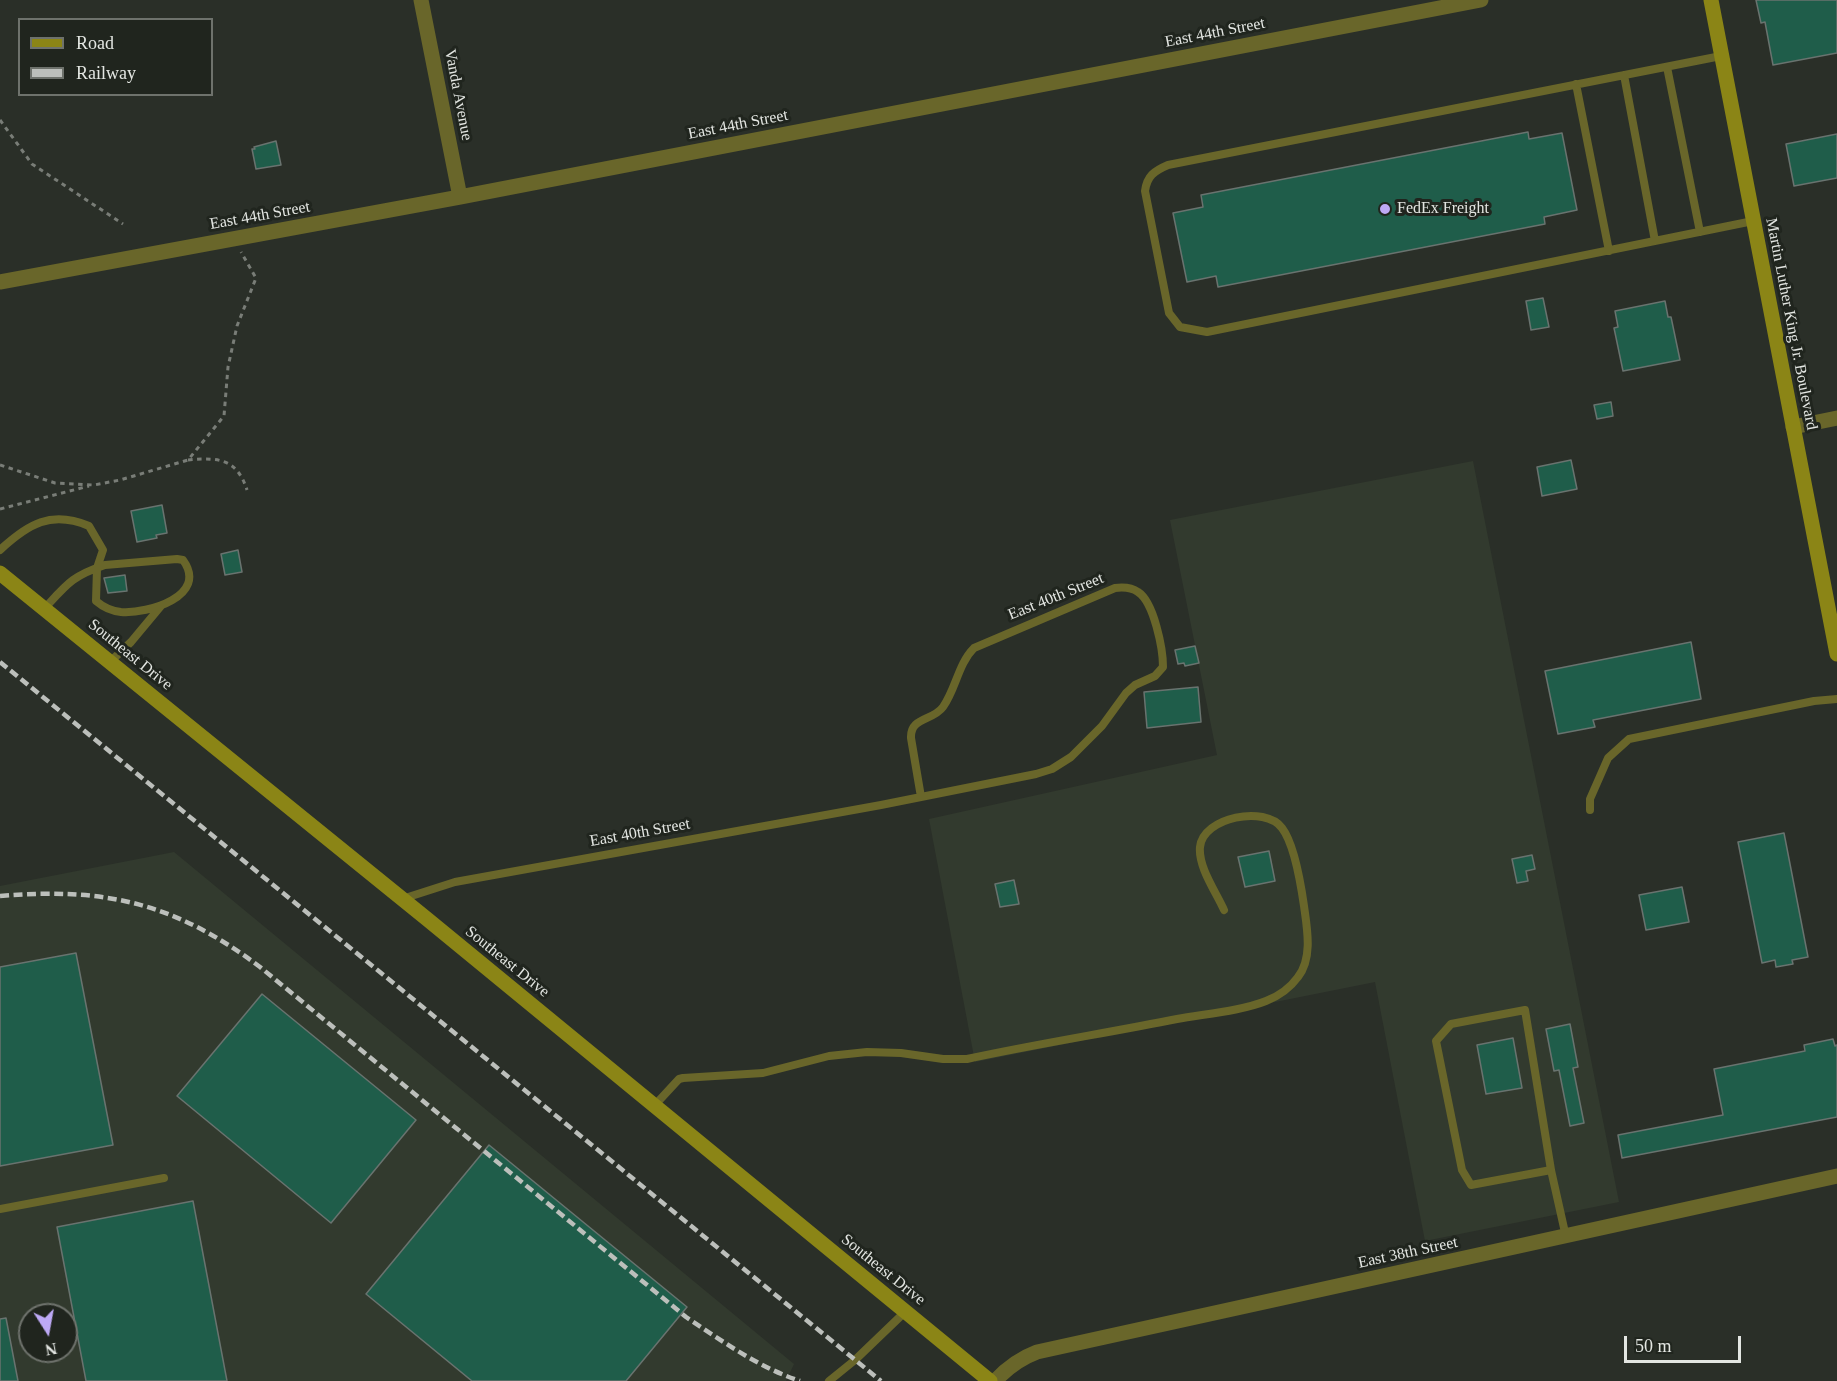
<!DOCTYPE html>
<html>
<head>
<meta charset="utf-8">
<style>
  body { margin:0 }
  #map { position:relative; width:1837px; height:1381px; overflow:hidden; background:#2a2f28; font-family:"Times New Roman",serif }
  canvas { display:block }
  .legend { position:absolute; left:18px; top:18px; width:195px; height:78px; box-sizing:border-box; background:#20251e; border:2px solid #6e726c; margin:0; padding:8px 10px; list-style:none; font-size:18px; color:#e3e6e2 }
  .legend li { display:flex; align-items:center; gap:12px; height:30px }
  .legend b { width:30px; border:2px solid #6e726c }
  .north { position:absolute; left:18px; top:1303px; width:60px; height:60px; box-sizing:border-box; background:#20251e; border:2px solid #6e726c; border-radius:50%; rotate:169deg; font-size:16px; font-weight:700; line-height:24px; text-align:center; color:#e3e6e2 }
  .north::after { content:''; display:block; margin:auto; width:21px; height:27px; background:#bda9f5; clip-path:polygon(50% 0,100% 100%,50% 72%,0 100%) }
  .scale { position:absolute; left:1624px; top:1336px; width:117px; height:27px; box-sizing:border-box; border:3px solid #e3e6e2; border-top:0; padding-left:8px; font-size:18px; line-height:21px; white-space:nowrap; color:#e3e6e2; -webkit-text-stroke:4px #20251e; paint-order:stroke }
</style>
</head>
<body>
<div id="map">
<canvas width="1837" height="1381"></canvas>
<ul class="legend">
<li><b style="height:8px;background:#8b8516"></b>Road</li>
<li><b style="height:8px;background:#bcbfbb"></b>Railway</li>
</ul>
<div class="north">N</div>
<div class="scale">50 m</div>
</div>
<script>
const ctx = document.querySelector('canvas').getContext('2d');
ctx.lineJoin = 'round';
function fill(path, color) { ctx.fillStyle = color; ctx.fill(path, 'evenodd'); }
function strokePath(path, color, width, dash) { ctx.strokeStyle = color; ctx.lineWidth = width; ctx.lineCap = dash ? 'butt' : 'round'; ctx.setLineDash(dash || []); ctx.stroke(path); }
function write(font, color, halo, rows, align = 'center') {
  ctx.font = font + ' "Times New Roman",serif'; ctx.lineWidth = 6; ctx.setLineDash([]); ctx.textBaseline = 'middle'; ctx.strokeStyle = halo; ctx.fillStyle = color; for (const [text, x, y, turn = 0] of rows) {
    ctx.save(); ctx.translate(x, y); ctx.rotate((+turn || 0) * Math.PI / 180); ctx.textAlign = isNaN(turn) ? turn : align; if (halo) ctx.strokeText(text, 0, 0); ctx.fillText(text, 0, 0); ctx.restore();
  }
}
const built = new Path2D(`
  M1473,461L1619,1202L1425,1241L1375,982L975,1062L929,819L1217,755L1170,520Z
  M174,852L794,1364L786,1381H0V886ZM30,1315H66V1351H30Z`);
const building = new Path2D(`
  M1756,0H1837V53L1773,65L1765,22L1761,23Z
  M1528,132L1529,139L1562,133L1577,210L1544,217L1545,224L1218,287L1216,276L1187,282L1173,213L1203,207L1201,195Z
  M1837,134V178L1794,186L1786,144Z
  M276,141L281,165L256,169L252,149H255L254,147Z
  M1543,298L1549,327L1531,330L1526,301Z
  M1665,301L1668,317H1671L1680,360L1623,371L1614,328L1618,327L1615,311Z
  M1611,402L1613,416L1597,419L1594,405Z
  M1571,460L1577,489L1542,496L1537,467Z
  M162,505L167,533L156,535L157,538L137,542L131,511Z
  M238,550L242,572L225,575L221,554Z
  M125,575L127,591L108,593L104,578Z
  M1691,642L1701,699L1593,720L1595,727L1558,734L1545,671Z
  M1195,646L1199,663L1185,666L1184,663L1178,664L1175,650Z
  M1198,687L1201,722L1147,728L1144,692Z
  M1784,833L1808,957L1792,960L1793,964L1776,967L1775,960L1762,963L1738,842Z
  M1269,851L1275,881L1245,887L1238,857Z
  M1532,855L1535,869L1526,871L1528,881L1517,883L1512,859Z
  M1014,880L1019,904L1000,907L995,884Z
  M1682,887L1689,922L1646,930L1639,895Z
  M76,953L113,1145L0,1166V967Z
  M262,994L416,1120L331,1223L177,1096Z
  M1570,1024L1578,1067L1573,1068L1584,1123L1570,1126L1559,1070L1554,1071L1546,1029Z
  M1513,1038L1522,1088L1486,1094L1477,1045Z
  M1833,1039L1835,1046L1837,1045V1117L1622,1158L1618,1135L1723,1115L1714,1069L1805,1051L1804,1045Z
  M489,1145L687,1307L626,1381H472L366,1294Z
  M193,1201L227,1381H86L57,1227Z
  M6,1318L18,1381H0V1319Z`);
const path = new Path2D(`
  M0,120L32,164L123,224
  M188,460C219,457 237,459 247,490
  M0,465L55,483L94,485L120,480L188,460L224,416L228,367L237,326L256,278L241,252
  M0,509L89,486`);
const lane = new Path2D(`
  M1721,56L1168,165C1154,171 1147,176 1145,191L1169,313L1180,327L1207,332L1753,221
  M1667,67L1700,232
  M1624,75L1655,241
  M1576,84L1609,251
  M0,550C28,524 51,510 89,526L103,550L97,568L96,601C103,607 111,611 121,612C148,614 209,596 183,560L177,559L105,565C72,576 67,584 44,609
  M110,662L131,642L161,606
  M1590,810V799L1608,758L1629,739L1814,701L1837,699
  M402,899L455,882L881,805L1036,774L1052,769L1071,757L1102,726L1126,693L1135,685L1155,676L1163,667C1163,649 1154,602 1138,592C1131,587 1123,587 1115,588L974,648C958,664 956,689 943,707C933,721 910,717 911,738L921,797
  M654,1106L679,1079L683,1078L763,1073L829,1056L867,1052L901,1053L943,1059H967C1036,1044 1107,1033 1177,1019C1204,1014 1241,1011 1266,1001C1279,996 1290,988 1298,977C1313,958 1307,928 1304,906C1301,885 1295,845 1282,828C1265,805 1203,817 1200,847C1198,867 1216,892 1224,910
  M1551,1170L1525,1010L1451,1024L1436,1041L1462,1170L1471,1185L1551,1170L1566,1237
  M0,1209L164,1178
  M829,1381L855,1360L905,1312`);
const street = new Path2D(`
  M421,0L460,197
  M0,282L460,197L1481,0
  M1793,427L1837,418
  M995,1381C1007,1368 1021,1358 1037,1352L1837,1176`);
const secondary = new Path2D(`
  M1711,0L1837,654
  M0,573L427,919L990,1381`);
const rail = new Path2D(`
  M0,662L881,1381
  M0,896C105,887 175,903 260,967L686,1317C722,1341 758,1367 800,1381`);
const markers = [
  [1385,209,6,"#bda9f5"]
];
const streetNames = [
  ["East 44th Street",1215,33,-11],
  ["Vanda Avenue",458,95,79],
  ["East 44th Street",738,125,-11],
  ["East 44th Street",260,216,-10],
  ["Martin Luther King Jr. Boulevard",1791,324,79],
  ["East 40th Street",1056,597,-22],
  ["Southeast Drive",130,655,39],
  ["East 40th Street",640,833,-10],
  ["Southeast Drive",507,962,39],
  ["East 38th Street",1408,1253,-12],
  ["Southeast Drive",883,1270,39]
];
const poiNames = [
  ["FedEx Freight",1397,209]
];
fill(built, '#323a2e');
fill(building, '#1f5d4a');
strokePath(building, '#69736f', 1.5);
strokePath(path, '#797d77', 3, [4.5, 4.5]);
strokePath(lane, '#69662a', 8);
strokePath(street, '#69662a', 15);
strokePath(secondary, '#8b8516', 15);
strokePath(rail, '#bcbfbb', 4.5, [9, 4.5]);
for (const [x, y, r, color] of markers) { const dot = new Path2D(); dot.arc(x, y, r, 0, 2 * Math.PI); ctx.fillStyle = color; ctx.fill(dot); strokePath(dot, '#20251e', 2); }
write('16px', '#e3e6e2', '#20251e', streetNames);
write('16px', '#e3e6e2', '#20251e', poiNames, 'left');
</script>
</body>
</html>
